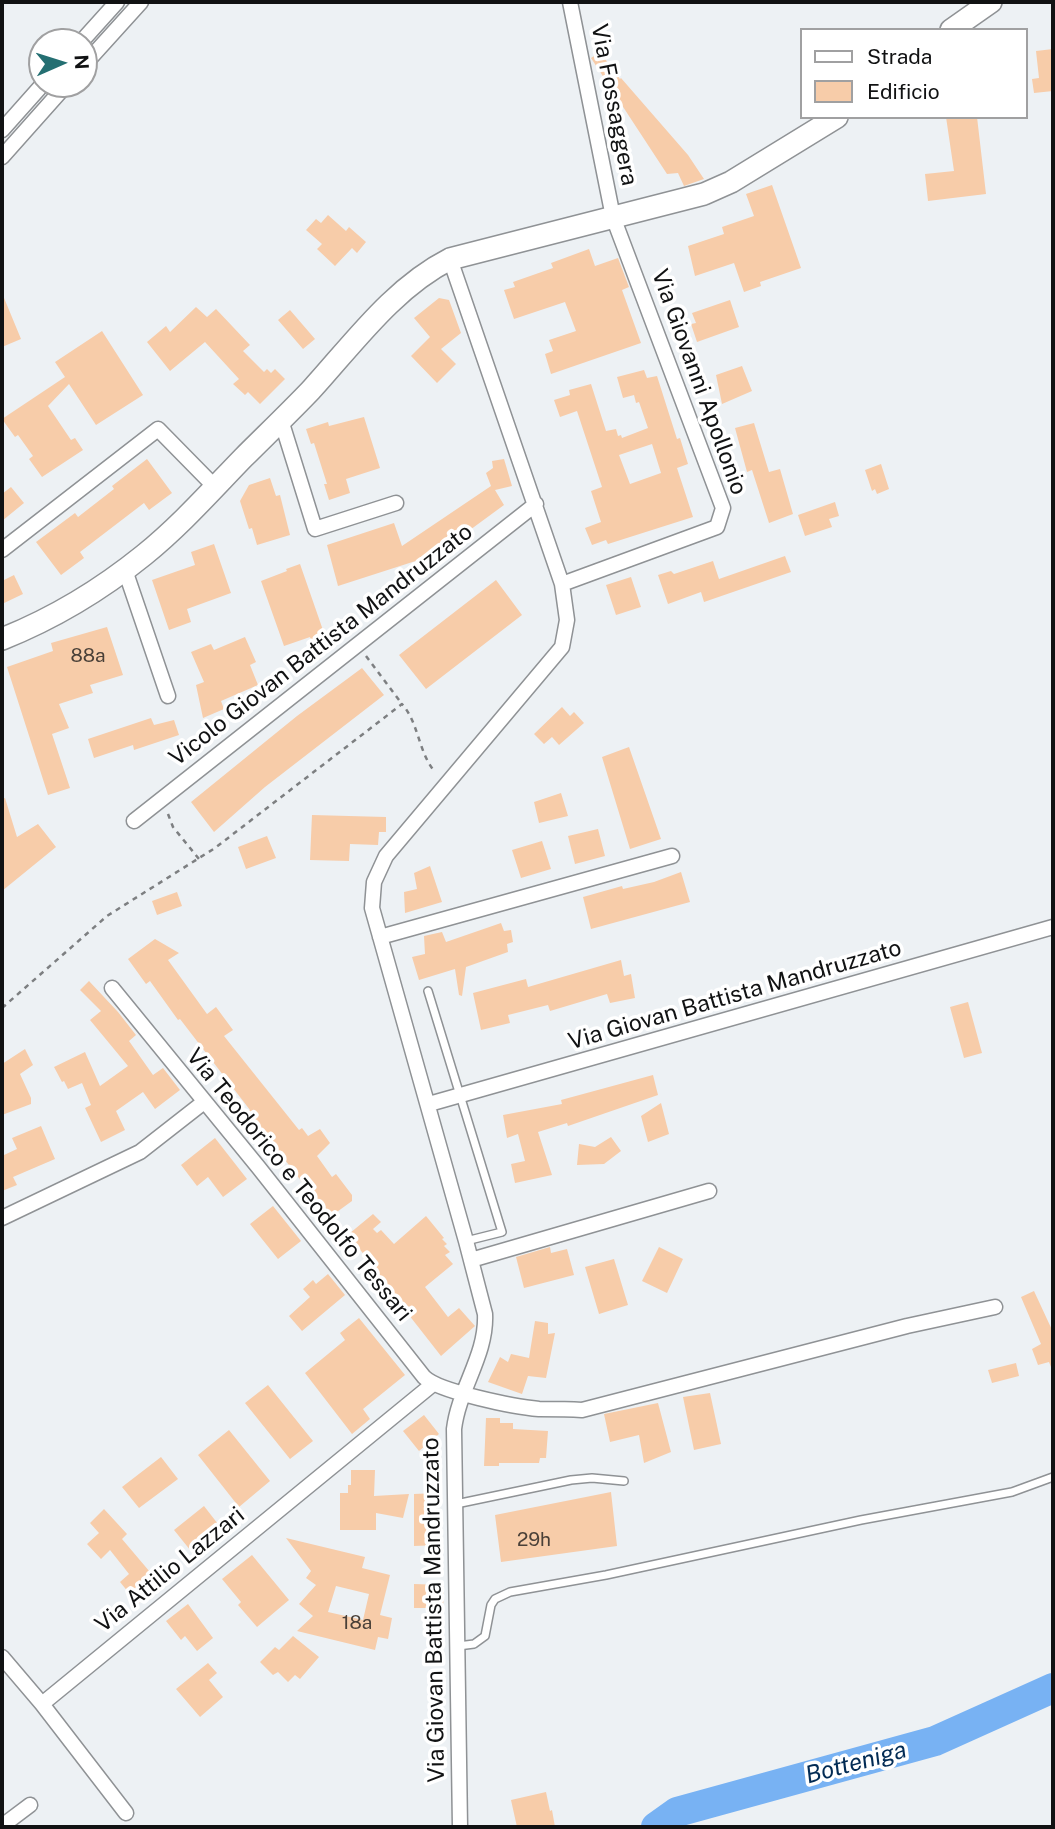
<!DOCTYPE html>
<html>
<head>
<meta charset="utf-8">
<style>
  body { margin:0 }
  #map { position:relative; width:1055px; height:1829px; overflow:hidden; background:#edf1f4; font-family:"Public Sans",sans-serif }
  canvas { display:block }
  .frame { position:absolute; inset:0; border:4px solid #111213; pointer-events:none }
  .legend { position:absolute; left:800px; top:28px; width:228px; height:91px; box-sizing:border-box; background:#fff; border:2px solid #a0a0a1; margin:0; padding:9px 12px; list-style:none; font-size:21px; color:#111213 }
  .legend li { display:flex; align-items:center; gap:14px; height:35px }
  .legend b { width:35px; border:2px solid #a0a0a1 }
  .north { position:absolute; left:28px; top:28px; width:70px; height:70px; box-sizing:border-box; background:#fff; border:2px solid #a0a0a1; border-radius:50%; rotate:87deg; font-size:19px; font-weight:700; line-height:28px; text-align:center; color:#111213 }
  .north::after { content:''; display:block; margin:auto; width:24px; height:32px; background:#246f72; clip-path:polygon(50% 0,100% 100%,50% 72%,0 100%) }
</style>
</head>
<body>
<div id="map">
<canvas width="1055" height="1829"></canvas>
<div class="frame"></div>
<ul class="legend">
<li><b style="height:9px;background:#fff"></b>Strada</li>
<li><b style="height:19px;background:#f7cca9"></b>Edificio</li>
</ul>
<div class="north">N</div>
</div>
<script>
const ctx = document.querySelector('canvas').getContext('2d');
ctx.lineJoin = 'round';
function strokePath(path, color, width, dash) { ctx.strokeStyle = color; ctx.lineWidth = width; ctx.lineCap = dash ? 'butt' : 'round'; ctx.setLineDash(dash || []); ctx.stroke(path); }
function fill(path, color) { ctx.fillStyle = color; ctx.fill(path, 'evenodd'); }
function write(font, color, halo, rows, align = 'center') {
  ctx.font = font + ' "Public Sans",sans-serif'; ctx.lineWidth = 7; ctx.setLineDash([]); ctx.textBaseline = 'middle'; ctx.strokeStyle = halo; ctx.fillStyle = color; for (const [text, x, y, turn = 0] of rows) {
    ctx.save(); ctx.translate(x, y); ctx.rotate((+turn || 0) * Math.PI / 180); ctx.textAlign = isNaN(turn) ? turn : align; if (halo) ctx.strokeText(text, 0, 0); ctx.fillText(text, 0, 0); ctx.restore();
  }
}
const river = new Path2D(`
  M656,1827L677,1812L935,1741L1053,1688`);
const building = new Path2D(`
  M1053,49V91L1034,93L1032,79L1039,78L1036,51Z
  M600,52L620,79L621,78L688,155L704,179L684,186L678,173L667,174L591,58Z
  M946,117H977L986,194L928,201L925,174L954,171Z
  M772,185L801,268L760,282L761,286L744,292L734,263L695,276L688,246L724,234L722,227L754,216L746,194Z
  M328,215L346,231L349,227L366,242L357,253L352,248L335,266L317,249L322,244L306,230L316,219L321,223Z
  M589,249L595,266L618,258L629,287L622,290L641,343L551,374L545,354L553,351L549,340L576,331L565,302L514,319L504,290L515,287L513,282L553,268L551,263Z
  M2,293L21,339L2,347Z
  M439,298L449,300L461,333L441,349L456,364L437,383L411,356L430,337L414,318Z
  M730,300L739,327L697,342L691,324L696,323L692,313Z
  M196,307L207,317L216,309L250,345L243,351L264,372L267,369L271,373L275,369L285,379L260,404L248,392L245,395L233,384L239,379L205,342L170,371L147,342L166,326L170,332Z
  M290,310L315,339L303,349L278,320Z
  M102,331L143,395L96,425L69,384L48,406L71,440L75,438L83,450L42,477L29,459L33,456L18,435L15,437L2,419L65,377L55,362Z
  M742,366L752,391L722,404L716,375Z
  M644,370L647,378L657,376L677,439L680,438L688,464L677,468L693,517L608,544L606,540L592,545L585,528L601,522L591,491L602,487L577,411L560,417L554,400L570,395L569,390L591,384L606,431L616,429L618,436L621,435L622,438L648,428L639,402L636,403L634,395L623,398L617,377ZM652,444L661,473L630,484L619,455Z
  M364,417L380,468L346,479L350,493L329,500L324,484H327L314,443L311,444L306,429L328,422L329,426Z
  M754,423L769,472L780,469L793,514L769,523L752,470L747,472L735,428Z
  M147,459L172,493L149,510L144,503L80,552L84,558L61,575L36,542L75,513L78,517L114,489L112,486Z
  M504,459L512,486L495,490L504,505L429,560L428,557L338,586L327,545L394,523L402,546L491,486L486,473L493,468L492,461Z
  M881,464L889,489L877,494L875,489L872,491L865,470Z
  M270,478L276,496L280,495L290,535L257,545L252,528L249,529L240,501L249,485Z
  M11,487L24,503L2,521V494Z
  M835,502L839,516L829,519L832,527L805,536L798,515Z
  M214,544L231,593L187,609L191,622L169,630L152,580L195,565L191,552Z
  M785,556L791,572L704,602L701,592L668,604L658,575L671,571L674,574L713,561L719,579Z
  M300,564L325,636L311,640L310,637L284,646L261,581L287,571L286,569Z
  M14,575L23,594L2,604V581Z
  M631,577L641,607L616,615L606,585Z
  M496,580L522,615L426,689L399,655Z
  M107,627L123,675L90,685L93,693L59,704L69,728L52,734L70,788L48,795L7,667L53,651L51,643Z
  M245,637L256,662L250,665L258,685L221,701L224,709L203,718L196,685L204,682L191,652L211,644L214,650Z
  M362,668L384,695L265,787L214,832L191,802L297,716Z
  M562,707L570,716L574,712L584,723L559,745L552,737L544,744L534,734Z
  M151,718L154,725L174,720L179,735L134,750L133,745L94,758L88,739Z
  M629,747L661,839L630,849L602,757Z
  M561,793L568,816L539,823L534,802Z
  M5,798L17,837L38,824L56,847L2,891V799Z
  M312,815L386,817V832H379L378,845L350,844L349,861L310,860Z
  M598,829L605,856L575,864L568,836Z
  M267,836L276,858L246,869L238,847Z
  M542,841L551,869L521,878L512,850Z
  M430,866L442,902L405,913L404,892L417,889L414,873Z
  M681,872L690,902L591,929L583,897L622,886L623,889L654,882Z
  M177,892L182,906L157,915L152,901Z
  M501,923L504,931L511,930L513,942L507,944L508,952L466,967L462,996L459,995L455,969L419,980L412,957L425,954L424,936L442,932L446,942Z
  M155,939L179,953L168,960L207,1014L216,1007L233,1030L224,1036L299,1130L302,1128L308,1136L320,1129L330,1143L317,1156L332,1177L336,1174L352,1195V1201L330,1217L321,1205L318,1208L306,1192L308,1190L266,1135L264,1136L245,1113L250,1110L180,1019L178,1020L150,981L146,984L128,959Z
  M621,960L624,976L631,974L635,998L610,1003L607,994L550,1011L548,1005L508,1015L510,1023L481,1030L473,993L526,979L528,987Z
  M89,981L118,1012L136,1035L129,1041L153,1075L163,1068L180,1090L155,1109L143,1092L116,1111L125,1130L101,1142L85,1108L91,1105L82,1083L68,1089L64,1081L62,1082L54,1067L85,1052L100,1086L128,1066L90,1020L101,1011L80,990Z
  M968,1002L982,1053L964,1058L950,1007Z
  M25,1049L33,1065L20,1074L31,1098V1104L2,1115V1064Z
  M653,1075L658,1095L568,1126L567,1123L538,1132L552,1175L515,1183L511,1164L525,1161L518,1134L507,1138L503,1115L562,1104L561,1100Z
  M661,1103L669,1134L648,1142L641,1116Z
  M41,1126L55,1159L13,1177L17,1185L2,1191V1149L4,1155L17,1149L12,1138Z
  M611,1137L621,1151L604,1164L577,1165L579,1144L595,1147Z
  M215,1138L247,1179L223,1197L208,1177L197,1186L181,1165Z
  M273,1206L301,1241L278,1259L250,1224Z
  M373,1214L381,1222L373,1229L377,1233L381,1230L394,1244L426,1216L444,1238L442,1239L447,1244L444,1246L450,1252L445,1255L453,1264L425,1287L448,1317L459,1308L475,1326L441,1356L376,1273L378,1271L356,1245L352,1248L344,1238Z
  M550,1247L551,1253L567,1249L574,1275L524,1288L516,1257Z
  M659,1247L683,1259L667,1293L642,1281Z
  M614,1259L628,1305L599,1314L585,1267Z
  M328,1274L345,1295L302,1331L289,1316L310,1297L303,1289L313,1280L316,1284Z
  M1034,1291L1053,1332V1372L1049,1362L1038,1365L1032,1349L1041,1344L1021,1297Z
  M359,1318L405,1375L363,1409L370,1419L352,1434L305,1373L345,1340L340,1333Z
  M535,1321L548,1323V1334L555,1333L546,1378L528,1376L522,1394L488,1382L500,1357L508,1362L511,1354L529,1358Z
  M1016,1363L1019,1376L992,1383L988,1370Z
  M268,1385L313,1441L290,1459L245,1403Z
  M710,1393L721,1444L694,1450L683,1397Z
  M658,1403L671,1452L644,1463L639,1435L610,1442L604,1414Z
  M424,1415L439,1434L419,1451L403,1431Z
  M486,1418H500V1423H513V1429L548,1431L546,1458H540L539,1463H499V1466H484Z
  M229,1430L270,1481L239,1507L198,1455Z
  M161,1457L178,1479L139,1508L122,1487Z
  M351,1470H375L374,1496L409,1494L403,1518L376,1513V1530H340V1493H348V1485H351Z
  M611,1492L617,1546L501,1562L495,1515Z
  M436,1493L439,1545L414,1546V1494Z
  M204,1506L225,1533L195,1556L174,1530Z
  M104,1509L127,1534L122,1539L161,1585L138,1604L120,1582L129,1574L110,1550L101,1559L87,1544L99,1533L90,1523Z
  M286,1538L365,1557L362,1568L390,1575L380,1615L392,1618L388,1639L378,1637L375,1650L297,1631L313,1616L299,1604L316,1585L306,1578L311,1571ZM336,1586L369,1594L363,1620L328,1612Z
  M252,1555L289,1600L257,1627L238,1605L241,1602L222,1579Z
  M414,1584L444,1585L443,1608H414Z
  M188,1604L213,1638L197,1651L185,1636L181,1640L166,1621Z
  M293,1636L319,1657L300,1679L295,1675L288,1682L278,1672L273,1675L260,1662L275,1647L279,1650Z
  M208,1663L217,1673L209,1680L223,1697L200,1717L176,1689Z
  M546,1792L550,1811L552,1810L555,1827H517L511,1800Z`);
const path = new Path2D(`
  M366,656L402,704
  M168,814L173,827L199,859
  M2,1008L107,916L215,848L402,704C419,723 418,752 435,772`);
const lane = new Path2D(`
  M428,991L502,1232L466,1241
  M456,1504L571,1480L592,1478L624,1481
  M458,1646L474,1644L485,1636L491,1605L495,1599L510,1592L606,1575L861,1520L1012,1492L1053,1477`);
const street = new Path2D(`
  M81,42L117,2
  M84,65L141,2
  M2,130L43,84
  M2,157L67,84
  M450,259L562,584L567,620L562,647L386,856L374,882L372,908L466,1241L485,1314C487,1355 459,1388 454,1429L460,1827
  M281,420L315,529L396,503
  M2,550L158,429L215,487
  M125,570L168,696
  M562,584L717,527L723,508L613,217L570,2
  M134,821L536,504
  M380,937L672,856
  M112,988L259,1168L424,1377C439,1392 516,1407 539,1409C553,1409 568,1409 582,1410L907,1326L995,1307
  M429,1104L1053,927
  M2,1218L140,1152L204,1102
  M471,1260L709,1191
  M2,1657L42,1704
  M126,1813L42,1704L433,1384
  M2,1826L30,1805`);
const secondary = new Path2D(`
  M951,30L991,2
  M2,639C52,619 102,589 144,555C180,526 211,491 243,458C266,435 289,413 311,390C353,344 393,288 450,259L704,194L731,182L837,117`);
const numberNames = [
  ["88a",88,656],
  ["29h",534,1540],
  ["18a",357,1623]
];
const streetNames = [
  ["Via Fossaggera",614,105,79],
  ["Via Giovanni Apollonio",699,382,70],
  ["Vicolo Giovan Battista Mandruzzato",321,645,-38],
  ["Via Giovan Battista Mandruzzato",735,995,-16],
  ["Via Teodorico e Teodolfo Tessari",299,1185,51],
  ["Via Attilio Lazzari",170,1570,-39],
  ["Via Giovan Battista Mandruzzato",434,1610,-91]
];
const waterNames = [
  ["Botteniga",856,1763,-15]
];
strokePath(river, '#78b2f3', 30);
fill(building, '#f7cca9');
strokePath(lane, '#8f9295', 10);
strokePath(street, '#8f9295', 17);
strokePath(secondary, '#8f9295', 24);
strokePath(path, '#7d7f81', 2.5, [5, 5]);
strokePath(lane, '#fff', 7);
strokePath(street, '#fff', 14);
strokePath(secondary, '#fff', 21);
write('19px', '#4a4038', null, numberNames);
write('23px', '#111213', '#fff', streetNames);
write('italic 24px', '#022b54', '#fff', waterNames);
</script>
</body>
</html>
